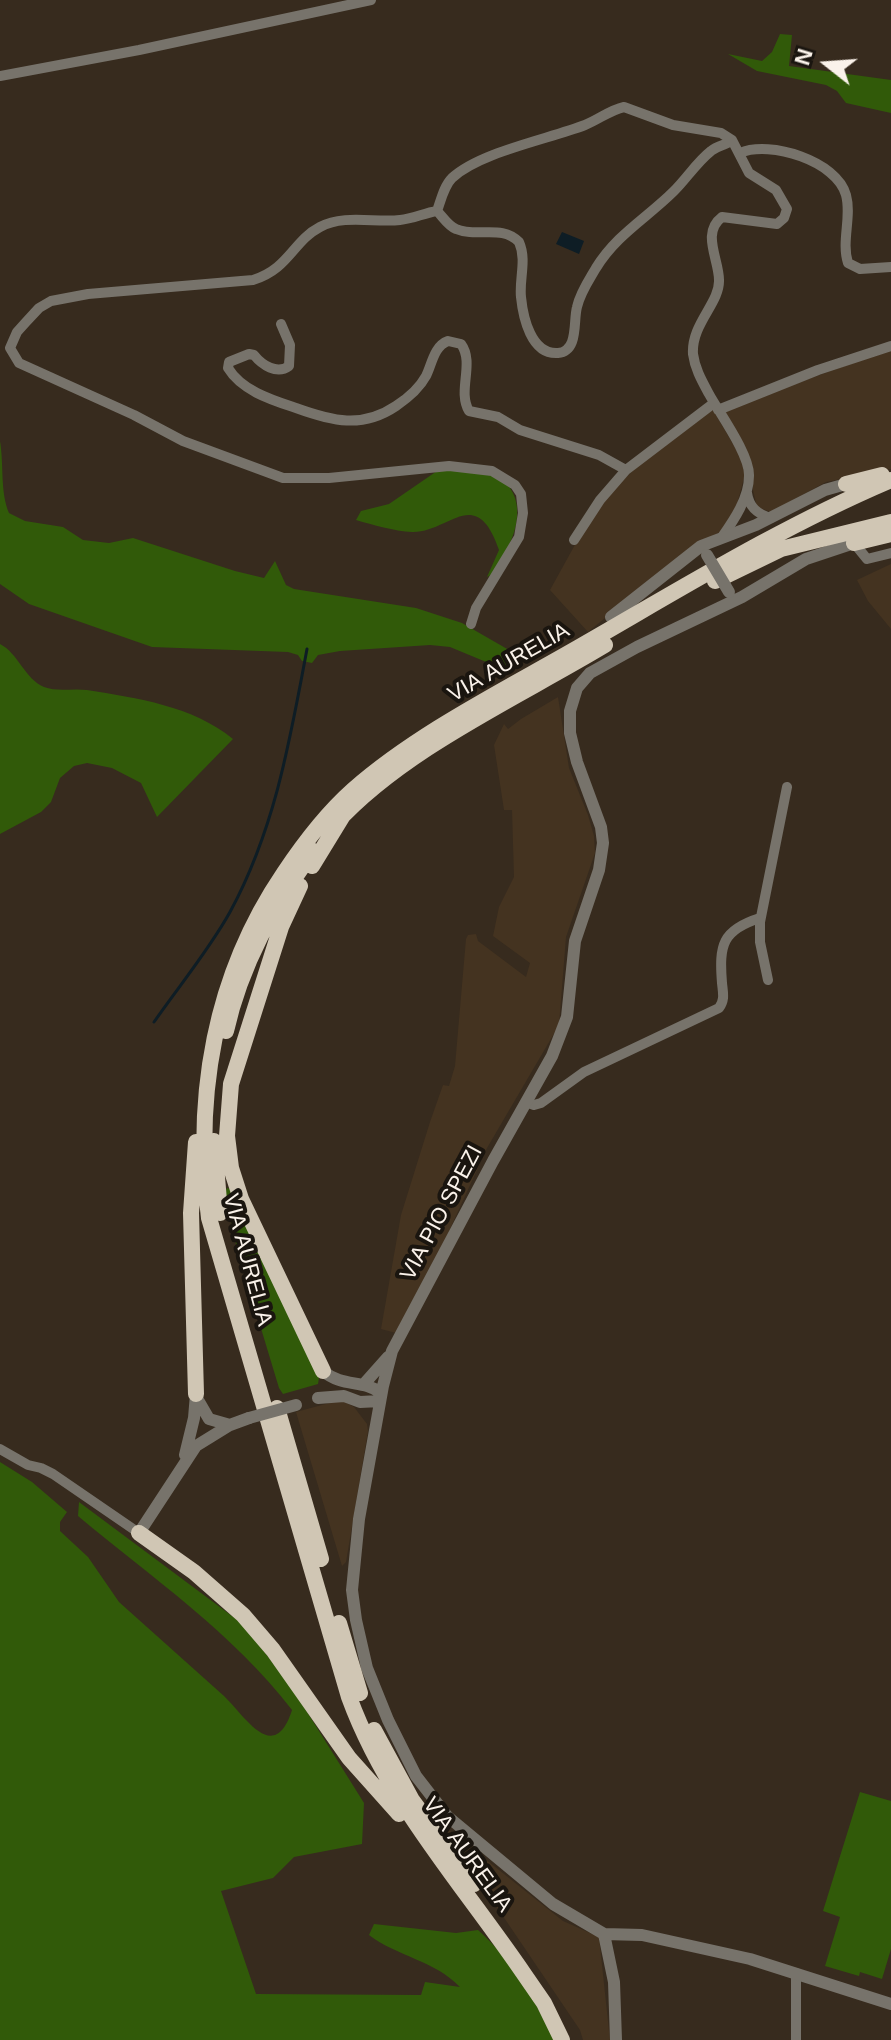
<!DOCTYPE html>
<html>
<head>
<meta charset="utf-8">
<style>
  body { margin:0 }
  #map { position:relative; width:891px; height:2040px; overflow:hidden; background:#372b1e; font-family:Arial,sans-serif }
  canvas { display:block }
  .north { position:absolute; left:787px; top:24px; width:80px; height:80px; -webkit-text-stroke:6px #1a150f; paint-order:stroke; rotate:287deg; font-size:22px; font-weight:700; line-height:32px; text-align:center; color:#faf2ea }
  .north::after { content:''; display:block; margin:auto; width:28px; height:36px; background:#faf2ea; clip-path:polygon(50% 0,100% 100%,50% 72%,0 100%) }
</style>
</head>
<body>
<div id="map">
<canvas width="891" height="2040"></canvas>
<div class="north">N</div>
</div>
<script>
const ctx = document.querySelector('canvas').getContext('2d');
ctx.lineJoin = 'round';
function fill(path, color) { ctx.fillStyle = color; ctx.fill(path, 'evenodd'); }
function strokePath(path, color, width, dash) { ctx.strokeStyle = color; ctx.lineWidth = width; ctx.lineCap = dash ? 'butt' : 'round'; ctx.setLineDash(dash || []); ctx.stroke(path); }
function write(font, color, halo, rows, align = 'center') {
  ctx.font = font + ' Arial,sans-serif'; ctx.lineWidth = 8; ctx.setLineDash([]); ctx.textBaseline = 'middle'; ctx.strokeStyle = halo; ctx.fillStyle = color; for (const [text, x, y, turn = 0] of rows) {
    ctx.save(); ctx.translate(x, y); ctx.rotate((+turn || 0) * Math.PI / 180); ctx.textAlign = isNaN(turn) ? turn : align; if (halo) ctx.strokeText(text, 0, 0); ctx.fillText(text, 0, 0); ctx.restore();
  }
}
const built = new Path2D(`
  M891,349V469L826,482L771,512L757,507L753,490V471L721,411Z
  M712,408L741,458L745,474L736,508L726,526L718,533L694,545L588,632L550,590L582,532L609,493L650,455Z
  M891,564V629L868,601L857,580Z
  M558,697L569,768L588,815L594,836L595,853L566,937L559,1025L487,1148L444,1242L396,1333L381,1329L401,1215L430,1122L443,1085L449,1086L455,1066L466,939L468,935L476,934L478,941L526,977L530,963L493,936L499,907L514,877L512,810H504L494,745L504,724L508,729L521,719Z
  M333,1402H345L354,1407L367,1424L368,1431L346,1562L342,1566L296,1412Z
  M440,1823L563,1921L599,1937L610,2040H583L580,2030Z`);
const green = new Path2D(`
  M780,34L792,35L789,66L891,80V113L846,103L837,91L826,85L757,71L728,54L762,61L772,52Z
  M0,441C4,465 0,492 9,513L25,521L63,527L83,540L109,543L133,538L235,571L264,578L275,561L286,585L294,589L416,608L462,623L509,650L513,660L502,669L493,671L491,664L450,647L430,645L340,651L318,655L312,663L302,661L298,655L288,652L152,647L29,604L0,584Z
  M454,469C465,470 482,469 491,473C526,489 521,525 505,553C500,562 496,573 487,577L499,550C476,483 449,533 412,532C394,531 373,525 356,520L361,511L389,504L437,471Z
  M0,644C18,653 25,679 44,687C57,692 73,688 87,690C137,698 193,706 233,739L157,817L141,783L112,768L87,763L74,766L60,778L51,802L41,812L0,834Z
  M227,1188L233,1189L319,1378L318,1384L283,1394L279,1388L237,1249L225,1192Z
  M0,1462L32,1482L67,1512L60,1522V1531L88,1557L119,1602L224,1696C245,1716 274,1766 292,1710C233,1633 151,1577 78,1516L79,1502L244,1625L294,1691L364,1803L362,1844L294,1857L273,1878L221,1891L256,1994L421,1995L425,1982L460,1987C434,1960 398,1957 369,1935L374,1924L456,1933L478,1930C512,1960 535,1999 554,2040H0Z
  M860,1792L891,1801V1949L882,1979L860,1972L859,1976L825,1966L840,1917L823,1911Z`);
const water = new Path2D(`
  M562,232L584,241L579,254L556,244Z`);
const stream = new Path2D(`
  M154,1022C179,986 209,950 230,912C275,829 290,740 307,649`);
const minor = new Path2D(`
  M0,76L139,50L371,0
  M740,153C770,140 837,161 846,195C852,217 841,241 848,263L860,269L891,267
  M437,211C441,200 444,186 452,178C480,152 549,139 585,125C598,120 610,110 624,107L673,125L721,133L732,140
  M281,324L290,345L289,366C277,375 262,365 254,355L249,354L229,362L228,368C242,391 272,400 296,408C332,421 362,429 396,406C408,398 419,389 426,376C432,364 434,346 448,341L461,344C475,363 457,391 469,411L498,417L520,430L599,455L626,470L714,403
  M718,410L818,370L891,346
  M747,493C749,507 757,514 771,518
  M574,540L600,500L626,470
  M854,543L867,559L891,553
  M471,624L476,608L519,537L523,513L521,494L515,485L492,471L449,466L329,478H283L183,441L134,415L19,363L10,348L17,332L26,322L39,308L51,301L88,294L253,280C289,269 293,241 320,227C344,214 375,223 400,220C413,219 424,213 437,211C443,217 448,226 456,229C477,238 502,224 519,242C527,260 519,279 521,297C523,317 531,355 558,353C579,351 573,321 577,307C580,293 589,280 596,268C617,234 647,218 674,191C687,178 697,162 711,151C718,145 725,146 732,140L749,173L776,190L787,209L784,218L777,224L722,217C701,233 719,259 719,280C720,303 691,324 693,354C695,369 702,381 709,394C720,414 750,455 749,476C749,498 734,520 722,537
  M768,980L760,942V922L787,787
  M526,1102L534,1105L541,1103L584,1072L719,1008C725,1000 723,993 722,983C719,945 722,930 760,918
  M0,1449L28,1465L41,1468L53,1474L139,1533
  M796,1973V2040`);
const tertiary = new Path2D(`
  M854,543L806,559L742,597L637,647L590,673L577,688L570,711V733L577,762L601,827L603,843L599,870L575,941L567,1017L552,1056L493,1161L392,1351L383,1386L359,1519L352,1590L356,1620L367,1668L388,1720L416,1776L447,1816L553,1904L604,1934L642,1935L750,1959L891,2004
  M611,617L701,546L756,525L825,490L846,484
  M323,1371C343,1388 363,1379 381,1393
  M364,1384L388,1357
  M318,1398L344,1396L360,1402L380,1401
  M198,1400L209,1419L230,1425
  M185,1455L194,1418L196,1394
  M139,1533L196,1446L230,1425L249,1418
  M604,1934L614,1982L616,2040`);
const trunk = new Path2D(`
  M846,484L882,475
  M854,543L891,534
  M715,581L781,549L891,522
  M335,824C403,749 517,698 605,645
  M312,866L342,817
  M300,886L281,927L231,1084L227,1136L231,1168L241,1199L323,1371
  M226,1031C241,964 274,906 313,851
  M214,1141L220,1213
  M196,1142L191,1213L196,1394
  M277,1408L321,1559
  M139,1533L194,1572L243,1615L273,1650L349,1758L399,1814
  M339,1623L360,1693
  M374,1730L412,1800L474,1884
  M562,2040L544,2003L524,1974C462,1883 387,1801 349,1697L209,1218C194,1096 214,976 284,873C304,843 326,814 353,790C420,731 511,687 588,642C687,585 785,525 891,480`);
const tertiaryBridge = new Path2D(`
  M707,555L729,592
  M249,1418L296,1405`);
const streetNames = [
  ["VIA AURELIA",509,663,-30],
  ["VIA PIO SPEZI",442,1213,-62],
  ["VIA AURELIA",247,1260,75],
  ["VIA AURELIA",467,1855,54]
];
fill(built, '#443320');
fill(green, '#315a09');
fill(water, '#0e1d25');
strokePath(stream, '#0e1d25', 3);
strokePath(minor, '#77736b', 10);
strokePath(tertiary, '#77736b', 12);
strokePath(trunk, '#d0c6b4', 16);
strokePath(tertiaryBridge, '#77736b', 12);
write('22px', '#faf2ea', '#1a150f', streetNames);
</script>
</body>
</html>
